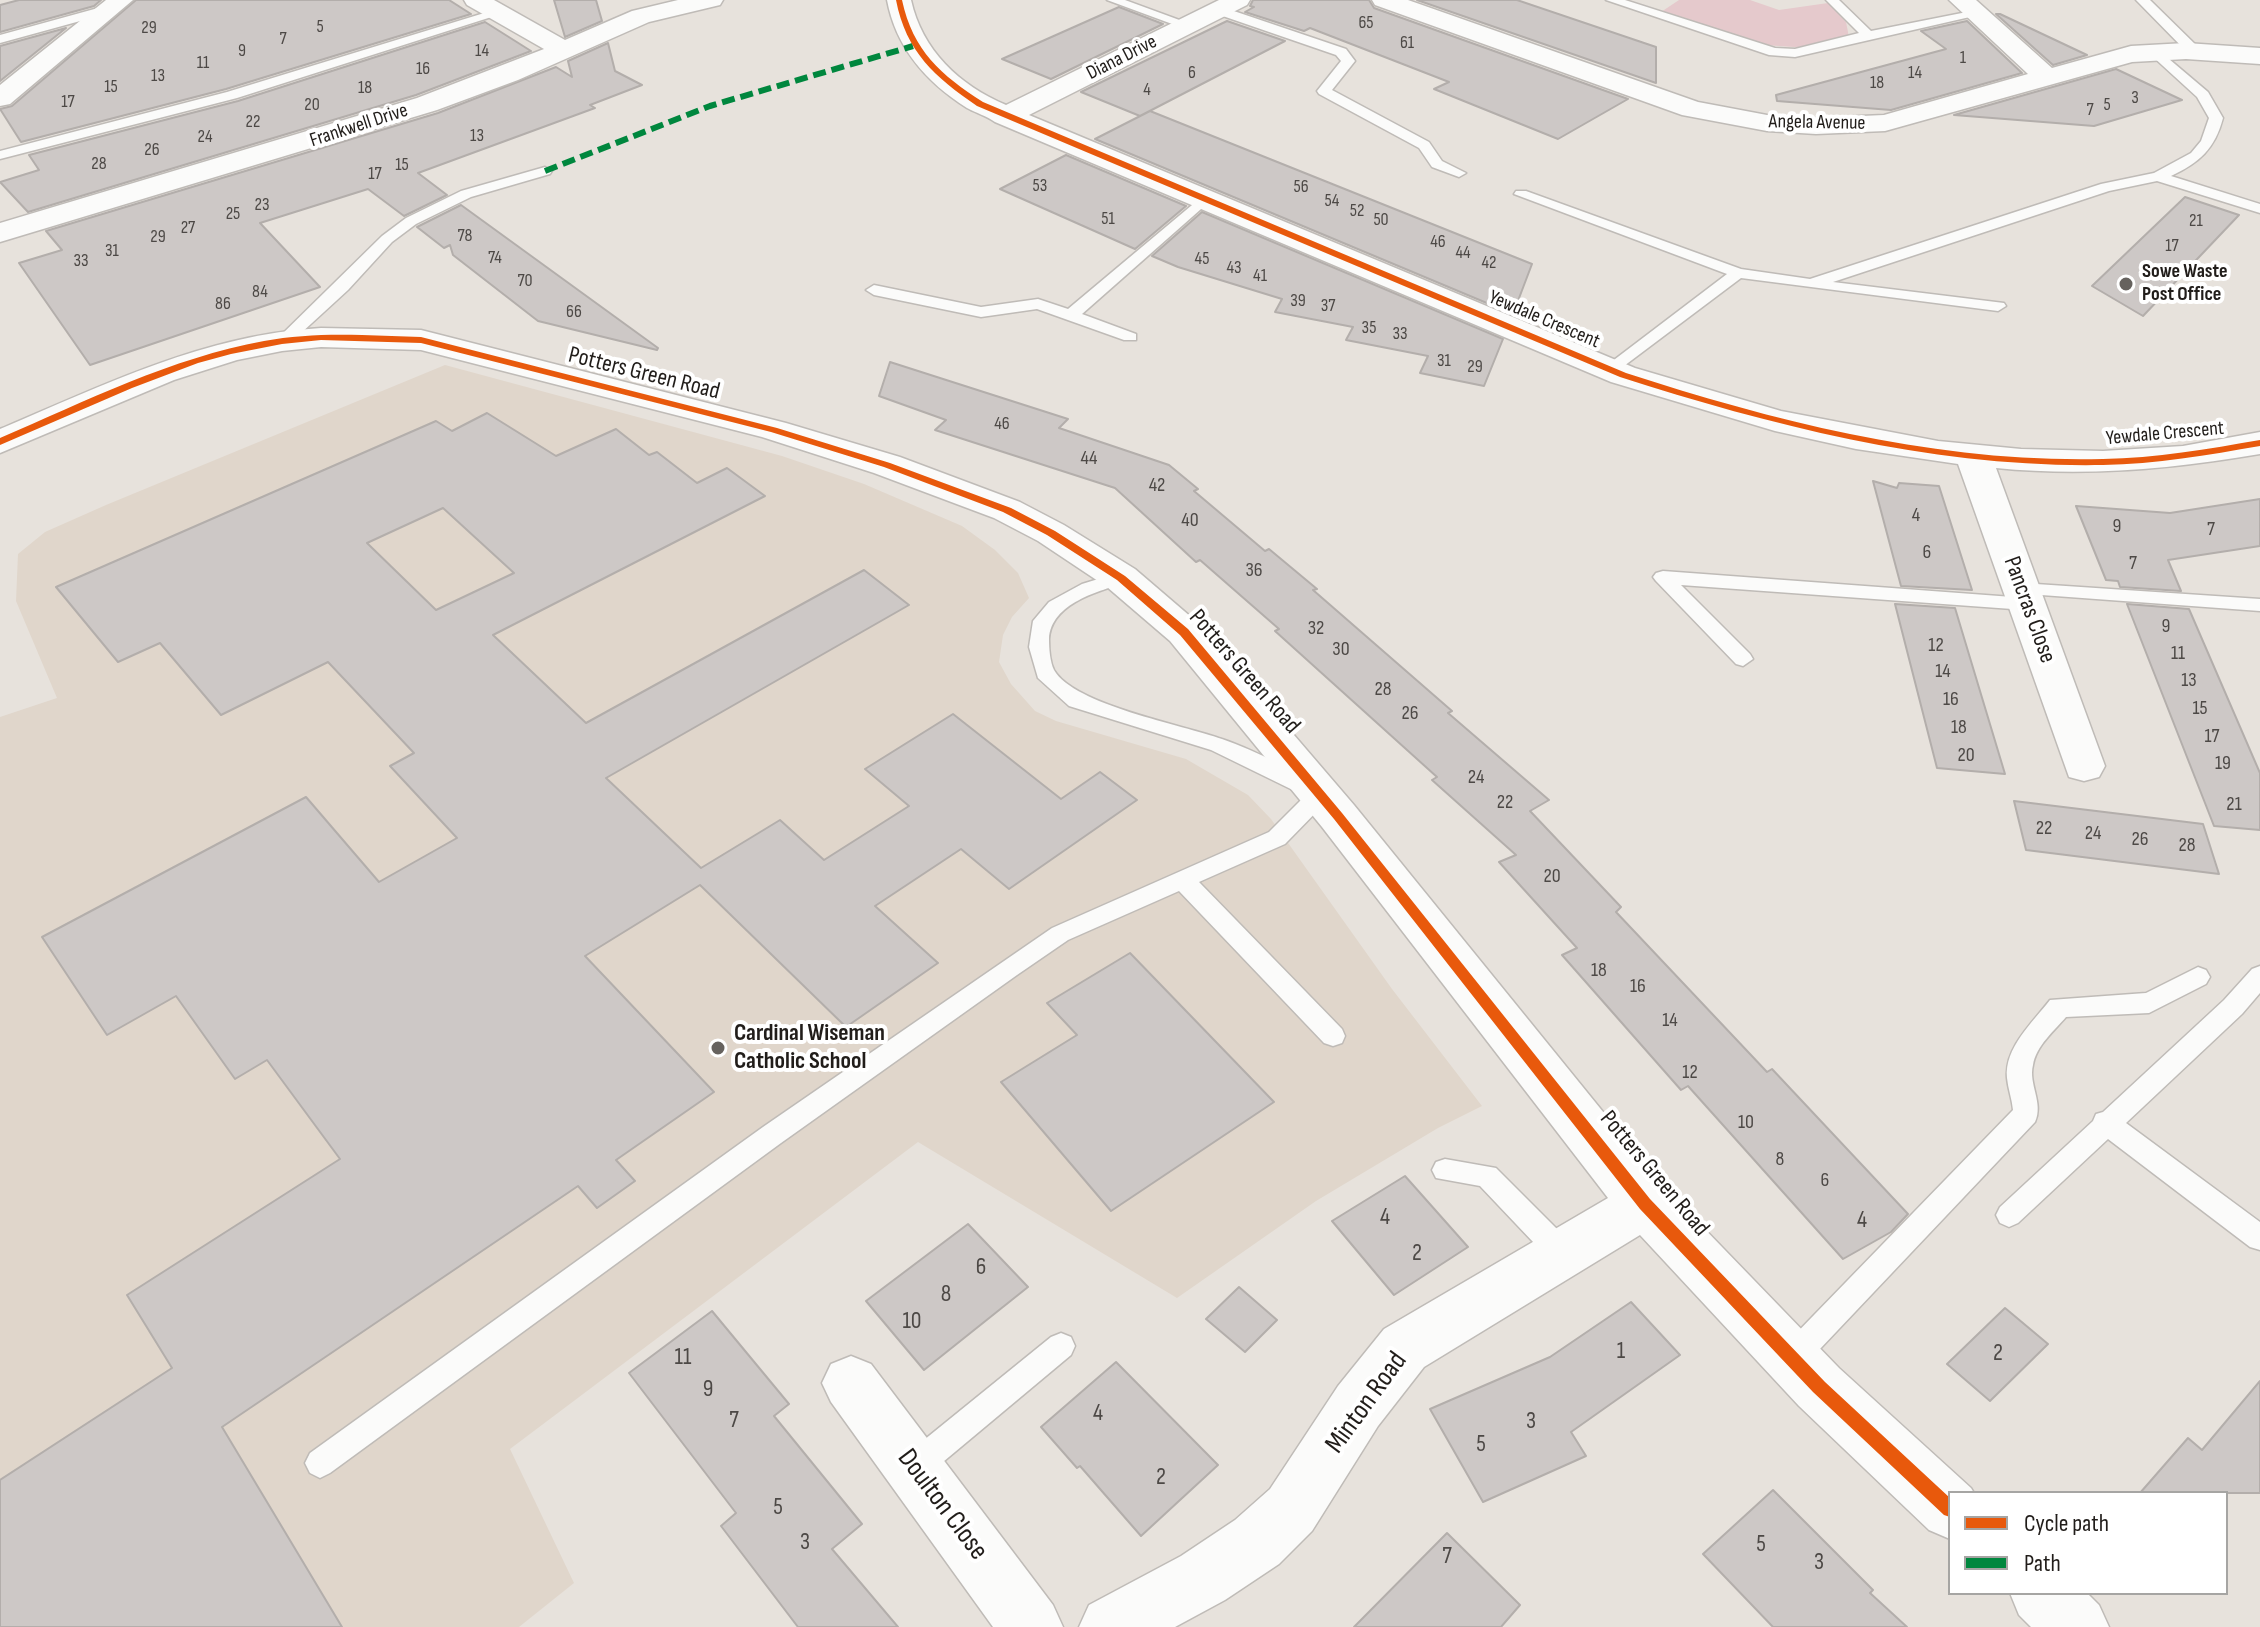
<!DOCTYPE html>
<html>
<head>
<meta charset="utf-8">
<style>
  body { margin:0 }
  #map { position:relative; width:2260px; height:1627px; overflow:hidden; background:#e7e2dc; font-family:"Sofia Sans Condensed",sans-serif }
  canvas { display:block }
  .legend { position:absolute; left:1948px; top:1491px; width:280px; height:104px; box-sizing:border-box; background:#fff; border:2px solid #a6a5a3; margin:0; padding:10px 14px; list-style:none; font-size:24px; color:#211d1a }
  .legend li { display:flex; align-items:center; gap:16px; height:40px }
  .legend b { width:40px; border:2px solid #a6a5a3 }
</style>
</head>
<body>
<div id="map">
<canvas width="2260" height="1627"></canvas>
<ul class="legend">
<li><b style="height:10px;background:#e8590c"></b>Cycle path</li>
<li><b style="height:10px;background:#00873e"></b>Path</li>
</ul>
</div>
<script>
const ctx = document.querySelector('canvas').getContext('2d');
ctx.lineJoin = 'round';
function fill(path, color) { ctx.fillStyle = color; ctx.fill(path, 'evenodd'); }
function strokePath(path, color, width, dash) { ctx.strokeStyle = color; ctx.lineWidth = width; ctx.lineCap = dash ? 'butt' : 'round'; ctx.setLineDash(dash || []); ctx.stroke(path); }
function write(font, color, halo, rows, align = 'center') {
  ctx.font = font + ' "Sofia Sans Condensed",sans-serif'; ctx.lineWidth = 8; ctx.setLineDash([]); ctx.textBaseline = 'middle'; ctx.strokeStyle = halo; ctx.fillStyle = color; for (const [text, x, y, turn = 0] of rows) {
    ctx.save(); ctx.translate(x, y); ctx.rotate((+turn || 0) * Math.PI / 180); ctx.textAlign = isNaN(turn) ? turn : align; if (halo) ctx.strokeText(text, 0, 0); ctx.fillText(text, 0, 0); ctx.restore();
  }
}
const built = new Path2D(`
  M445,365L782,456L864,484L962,526L995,550L1018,573L1029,598L1012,617L1003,635L999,662L1011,684L1035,711L1056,721L1186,759L1248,795L1271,819L1392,989L1482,1106L1438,1128L1316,1201L1177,1298L918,1142L510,1449L574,1583L519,1627H0V717L57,698L16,601L18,554L45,532L106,505Z`);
const green = new Path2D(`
  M1679,0H1750L1779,10L1828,3L1846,22L1849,37L1808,48L1765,45L1661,12Z`);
const building = new Path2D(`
  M19,0H101L94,6L0,32V5Z
  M136,0H449L471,14L226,89L21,142L0,109L12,106Z
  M554,0H596L602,21L565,37Z
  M1253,0H1369L1374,8L1628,99L1558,139L1434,89L1449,82L1310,28L1304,31L1245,12L1254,7L1250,6Z
  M1417,0H1517L1656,47V83Z
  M1119,7L1163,24L1051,79L1002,59Z
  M1996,14H2000L2087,55L2053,65Z
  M1227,21L1285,41L1140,116L1081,92Z
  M1967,21L2022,73L1891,110L1777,101L1776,95L1946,49L1921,31Z
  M485,22L531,51L416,95L28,212L0,182L39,170L29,155L238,101Z
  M66,28L0,81V46Z
  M608,43L615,71L642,85L590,105L595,108L418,173L447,195L404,216L368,189L260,223L320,287L90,365L19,263L62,250L46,231L438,113L556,67L572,77L568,61Z
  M2116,69L2182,100L2094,126L1954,115Z
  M1150,111L1532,264L1513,314L1095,139Z
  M1066,155L1186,206L1135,249L1000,189Z
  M2185,197L2239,215L2143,316L2092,286Z
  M461,205L658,348L657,350L538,321L453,255L450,245L444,248L417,227Z
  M1202,212L1503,339L1484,386L1420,373L1428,356L1346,340L1353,327L1275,312L1282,299L1178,267L1152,256Z
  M890,362L1068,419L1059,428L1169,465L1198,489L1194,491L1265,551L1269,549L1317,589L1313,590L1452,711L1448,713L1549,800L1530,811L1621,907L1616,912L1767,1072L1772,1069L1908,1214L1891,1232L1843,1259L1688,1086L1681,1090L1562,955L1577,948L1499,862L1516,855L1432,780L1437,777L1275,631L1279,629L1200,560L1196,562L1115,488L935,430L946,420L879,396Z
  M487,413L556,456L616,429L649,455L657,452L697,483L727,468L765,496L493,635L586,723L864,570L909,605L606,778L701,868L780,820L824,860L909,806L865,769L953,714L1061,799L1100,772L1137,800L1009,889L961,849L875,906L938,963L846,1027L700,885L585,956L714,1092L616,1160L635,1181L597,1208L578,1186L222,1427L342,1627H0V1480L172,1368L127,1295L340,1159L267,1060L235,1079L176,996L107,1035L42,937L306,797L379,882L457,838L390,766L414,753L328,662L221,715L160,643L118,662L56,587L436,421L452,431ZM443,508L514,573L436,610L367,543Z
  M1873,481L1897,488L1899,483L1939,486L1972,590L1901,586Z
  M2260,499V546L2168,560L2181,591L2120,587L2118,581L2106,580L2076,506L2170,513Z
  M1895,604L1955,608L2005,774L1937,768Z
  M2127,604L2189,609L2260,773V830L2214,826Z
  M2014,801L2203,824L2219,874L2026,850Z
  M1130,953L1274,1102L1111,1211L1001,1082L1077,1035L1047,1003Z
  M1405,1176L1468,1247L1394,1295L1332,1221Z
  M968,1224L1028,1287L924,1370L866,1301Z
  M1239,1287L1277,1320L1245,1352L1206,1319Z
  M1631,1302L1680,1355L1571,1432L1586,1456L1483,1502L1430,1409L1550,1357Z
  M2005,1308L2048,1344L1990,1401L1947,1364Z
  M712,1311L789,1404L774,1416L862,1524L832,1549L898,1627H798L721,1526L736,1513L629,1373Z
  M1116,1362L1218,1465L1141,1536L1080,1466L1077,1468L1041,1427Z
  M2260,1381V1493H2140L2188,1438L2202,1450Z
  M1773,1490L1873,1590L1870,1593L1907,1627H1773L1703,1554Z
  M1447,1533L1520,1605L1501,1627H1354Z`);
const lane = new Path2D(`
  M1107,0H1125L1193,25L1183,28Z
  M1606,0H1625L1775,48L1795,49L1859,33L1826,0H1839L1871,31L1977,10L1983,14L1795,57L1769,55Z
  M2136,0H2150L2199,48V54H2189Z
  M109,5L113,6V12L0,43V35Z
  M1214,7H1222L1346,49L1355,61L1332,90L1429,142L1442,161L1466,173L1459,177L1432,167L1419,148L1319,94L1317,91L1341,61L1336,55L1214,13Z
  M494,10L504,13L237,98L0,159V151L227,92Z
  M2156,48L2208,92L2223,118C2215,149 2199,163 2171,176L2260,204V213L2157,181L2109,191L1833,282L2004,303L2006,306L1998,311L1741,278L1612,375L1604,370L1606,366L1727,274L1514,194L1516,191H1526L1741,269L1810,279L2101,184L2154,173L2191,153L2201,141L2209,118L2197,97L2151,55L2149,52Z
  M545,167L552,171L550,174L471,197L416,224L392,242L348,290L288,345H276L274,342L382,236L406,218L461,191Z
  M1204,195L1209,196V202L1082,314L1136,334V340H1124L1037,309L981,317L874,295L866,290L874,285L981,307L1038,299L1068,309Z
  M1663,571L2026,598L2036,604L2026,610L1681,585L1750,654L1753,659L1743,666L1736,664L1656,581L1653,577L1656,573Z
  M1121,572L1131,578L1128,582C1099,591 1051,603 1049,639C1049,648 1050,662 1054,670C1074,705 1183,725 1222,739C1258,751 1293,772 1328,788L1331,794L1328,800L1285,844L1199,882L1342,1029L1345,1036L1342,1043L1333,1046L1324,1043L1179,891L1068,940L1017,975L781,1143L330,1473L320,1478L310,1473L305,1463L310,1453L763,1127L1052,928L1269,832L1305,796L1211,750L1069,706L1038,678L1029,647L1033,621L1049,602L1082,584Z
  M2021,583L2260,599V611L2014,593L2011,589L2014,585Z
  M2260,966V993L2242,1014L2126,1123L2260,1222V1250L2250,1247L2108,1139L2018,1223L2009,1227L2000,1223L1996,1215L2000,1207L2093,1121L2096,1114L2103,1112L2224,1000L2252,969Z
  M2198,967L2206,970L2210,977L2206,984L2149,1013L2066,1017C2054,1031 2036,1046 2033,1065C2028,1084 2044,1103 2035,1122L1801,1369L1791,1372L1781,1369L1777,1359L1781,1349L2013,1110C2012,1099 2008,1089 2007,1078C2004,1048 2033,1022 2050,1000L2146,993Z
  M1445,1159L1496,1168L1572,1244L1576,1253L1572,1262L1562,1265L1552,1262L1480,1186L1436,1178L1432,1170L1436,1162Z
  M1061,1333L1071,1337L1075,1346L1071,1355L925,1477L914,1482L903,1477L899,1467L903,1457L1051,1337Z`);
const street = new Path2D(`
  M106,0H133L10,104L0,106V85Z
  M464,0H494L565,40L632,11L678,0H723L720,5L649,22L518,80L437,110L0,242V223L417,98L544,49L467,5Z
  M887,0H911C922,50 959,85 1006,105L1219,0H1250L1247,5L1029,115L1635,368L1781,411L1938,441L2021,449L2103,451L2183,446L2260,432V454C2172,469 2085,477 1996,468L2105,766L2099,777L2084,781L2069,777L1958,464L1856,449L1775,431L1611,382L995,122C987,116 976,113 967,108C926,82 896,48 887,0Z
  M1372,0H1408L1698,102L1767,115L1816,118L1884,115L2028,74L1949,0H1976L2052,68L2131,46L2186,43L2260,48V64L2186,59L2132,62L1885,131L1816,134L1767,131L1682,115L1375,5Z
  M321,328L421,330L786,423L900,457L1020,502L1064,525L1135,569L1198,623L1354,805L1664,1187L1839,1368L1971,1488L1974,1493H1950V1539L1929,1530L1799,1406L1640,1235L1424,1367L1378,1426L1312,1531L1279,1564L1225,1600L1175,1627H1079L1089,1605L1181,1556L1235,1520L1270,1489L1338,1386L1384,1329L1608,1198L1322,827L1170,641L1107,587L1038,541L994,518L874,473L762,437L421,350L321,347L282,351L237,360L174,380L0,453V429C104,385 207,334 321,328Z
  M851,1356L871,1364L1053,1605L1063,1627H993L831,1402L822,1383L831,1364Z
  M2010,1593H2087L2099,1605L2109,1627H2031L2019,1615Z`);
const quiet = new Path2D(`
  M545,171L710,106L913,46`);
const cycleway = new Path2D(`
  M896,0H902C913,51 941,75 983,102L1626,373C1780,423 1940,463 2103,459C2156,458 2208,449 2260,440V446C2208,455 2156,464 2103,465C1938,468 1776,427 1620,377L977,106C935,77 906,52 896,0Z
  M362,335L421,337L777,428L890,463L1011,508L1055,531L1125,576L1188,629L1342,813L1650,1199L1825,1382L1950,1498V1517L1944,1515L1813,1392L1640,1209L1334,819L1180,635L1117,580L1047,535L1003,512L884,467L771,432L421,343L321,340L282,344L231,354L198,363L132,388L0,445V438C86,401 171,358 264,341C296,335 329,334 362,335Z`);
const markers = [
  [2126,284,8,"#66625e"],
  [718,1048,8,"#66625e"]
];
const farNumbernames = [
  ["65",1366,23],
  ["5",320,27],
  ["29",149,28],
  ["7",283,39],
  ["61",1407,43],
  ["9",242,51],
  ["14",482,51],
  ["1",1963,58],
  ["11",203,63],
  ["16",423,69],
  ["6",1192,73],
  ["14",1915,73],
  ["13",158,76],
  ["18",1877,83],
  ["15",111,87],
  ["18",365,88],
  ["4",1147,90],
  ["3",2135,98],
  ["17",68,102],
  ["20",312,105],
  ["5",2107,105],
  ["7",2090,110],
  ["22",253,122],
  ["13",477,136],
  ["24",205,137],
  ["26",152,150],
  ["28",99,164],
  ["15",402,165],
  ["17",375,174],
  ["53",1040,186],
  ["56",1301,187],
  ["54",1332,201],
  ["23",262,205],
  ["52",1357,211],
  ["25",233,214],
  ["51",1108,219],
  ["50",1381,220],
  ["21",2196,221],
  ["27",188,228],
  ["78",465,236],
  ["29",158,237],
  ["46",1438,242],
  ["17",2172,246],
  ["31",112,251],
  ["44",1463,253],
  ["74",495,258],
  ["45",1202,259],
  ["33",81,261],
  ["42",1489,263],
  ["43",1234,268],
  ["41",1260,276],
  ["70",525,281],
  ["84",260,292],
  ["39",1298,301],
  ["86",223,304],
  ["37",1328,306],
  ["66",574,312],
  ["35",1369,328],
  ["33",1400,334],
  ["31",1444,361],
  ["29",1475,367],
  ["46",1002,424]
];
const farStreetnames = [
  ["Diana Drive",1122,58,-27],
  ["Angela Avenue",1817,123,1],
  ["Frankwell Drive",359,126,-18],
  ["Yewdale Crescent",1544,320,23],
  ["Yewdale Crescent",2165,434,-5]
];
const farPoinames = [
  ["Sowe Waste",2142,272],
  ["Post Office",2142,295]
];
const numberNames = [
  ["44",1089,459],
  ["42",1157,486],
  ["4",1916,516],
  ["40",1190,521],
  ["9",2117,527],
  ["7",2211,530],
  ["6",1927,553],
  ["7",2133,564],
  ["36",1254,571],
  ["9",2166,627],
  ["32",1316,629],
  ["12",1936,646],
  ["30",1341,650],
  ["11",2178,654],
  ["14",1943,672],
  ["13",2189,681],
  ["28",1383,690],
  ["16",1951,700],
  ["15",2200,709],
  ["26",1410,714],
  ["18",1959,728],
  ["17",2212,737],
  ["20",1966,756],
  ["19",2223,764],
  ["24",1476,778],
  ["22",1505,803],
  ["21",2234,805],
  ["22",2044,829],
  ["24",2093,834],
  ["26",2140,840],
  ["28",2187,846],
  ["20",1552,877],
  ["18",1599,971],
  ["16",1638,987],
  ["14",1670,1021],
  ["12",1690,1073],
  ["10",1746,1123],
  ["8",1780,1160],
  ["6",1825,1181]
];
const streetNames = [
  ["Potters Green Road",644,374,14],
  ["Pancras Close",2029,610,70],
  ["Potters Green Road",1244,672,49],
  ["Potters Green Road",1654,1174,50]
];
const poiNames = [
  ["Cardinal Wiseman",734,1034],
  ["Catholic School",734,1062]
];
const nearNumbernames = [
  ["4",1385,1218],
  ["4",1862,1221],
  ["2",1417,1254],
  ["6",981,1268],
  ["8",946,1295],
  ["10",912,1322],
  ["1",1621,1352],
  ["2",1998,1354],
  ["11",683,1358],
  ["9",708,1390],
  ["4",1098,1414],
  ["7",734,1421],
  ["3",1531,1422],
  ["5",1481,1445],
  ["2",1161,1478],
  ["5",778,1508],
  ["3",805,1543],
  ["5",1761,1545],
  ["7",1447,1557],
  ["3",1819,1563]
];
const nearStreetnames = [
  ["Minton Road",1367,1403,-54],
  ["Doulton Close",942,1505,53]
];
fill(built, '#e0d6cb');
fill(green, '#e5c9cc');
fill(building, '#cdc8c6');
strokePath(building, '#b3aeab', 2);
strokePath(lane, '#bfbbb7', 3);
strokePath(street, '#bfbbb7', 3);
fill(lane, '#fbfbfa');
fill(street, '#fbfbfa');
strokePath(quiet, '#00873e', 6, [13, 6]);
fill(cycleway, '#e8590c');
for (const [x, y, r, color] of markers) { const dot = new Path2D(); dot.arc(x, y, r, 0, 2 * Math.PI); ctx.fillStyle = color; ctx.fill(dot); strokePath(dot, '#fff', 3); }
write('18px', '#4d4946', null, farNumbernames);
write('20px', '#211d1a', '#fff', farStreetnames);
write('bold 20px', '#211d1a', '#fff', farPoinames, 'left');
write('20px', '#4d4946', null, numberNames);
write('24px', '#211d1a', '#fff', streetNames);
write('bold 24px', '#211d1a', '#fff', poiNames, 'left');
write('24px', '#4d4946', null, nearNumbernames);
write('28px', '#211d1a', '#fff', nearStreetnames);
</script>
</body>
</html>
